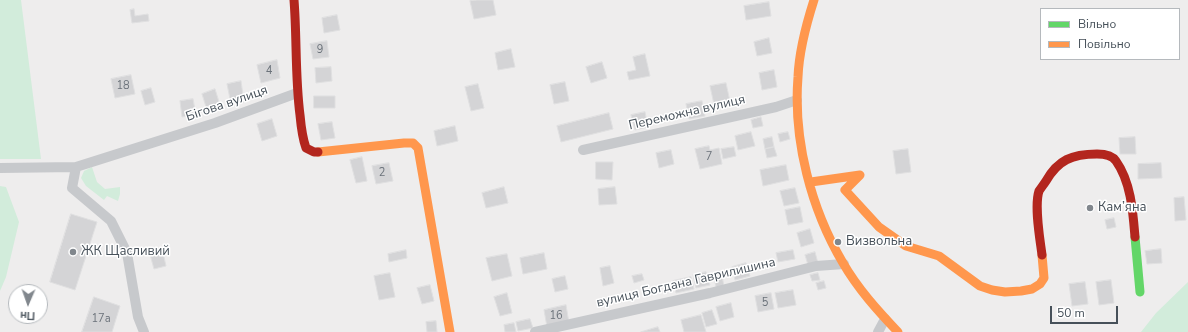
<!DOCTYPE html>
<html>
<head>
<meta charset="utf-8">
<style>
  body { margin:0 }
  #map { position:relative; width:1188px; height:332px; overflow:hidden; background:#eeeded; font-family:"Nunito Sans",sans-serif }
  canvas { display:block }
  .legend { position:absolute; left:1040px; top:8px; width:140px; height:52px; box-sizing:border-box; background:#fff; border:1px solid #b5b9bd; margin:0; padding:5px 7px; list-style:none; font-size:12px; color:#465059 }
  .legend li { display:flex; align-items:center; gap:8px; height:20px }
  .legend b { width:20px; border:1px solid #b5b9bd }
  .north { position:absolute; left:8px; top:284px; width:40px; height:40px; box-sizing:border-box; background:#fff; border:1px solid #b5b9bd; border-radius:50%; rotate:182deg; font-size:11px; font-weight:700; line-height:16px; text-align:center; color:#465059 }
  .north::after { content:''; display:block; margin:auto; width:14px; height:18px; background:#81878d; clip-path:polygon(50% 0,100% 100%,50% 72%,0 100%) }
  .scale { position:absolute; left:1050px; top:306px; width:68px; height:18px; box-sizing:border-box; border:2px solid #465059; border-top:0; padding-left:5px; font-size:12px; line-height:14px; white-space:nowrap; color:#465059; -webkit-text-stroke:3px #fff; paint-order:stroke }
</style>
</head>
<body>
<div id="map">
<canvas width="1188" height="332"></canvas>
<ul class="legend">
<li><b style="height:5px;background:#63d668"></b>Вільно</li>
<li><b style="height:5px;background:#ff974d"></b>Повільно</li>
</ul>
<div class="north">Пн</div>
<div class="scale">50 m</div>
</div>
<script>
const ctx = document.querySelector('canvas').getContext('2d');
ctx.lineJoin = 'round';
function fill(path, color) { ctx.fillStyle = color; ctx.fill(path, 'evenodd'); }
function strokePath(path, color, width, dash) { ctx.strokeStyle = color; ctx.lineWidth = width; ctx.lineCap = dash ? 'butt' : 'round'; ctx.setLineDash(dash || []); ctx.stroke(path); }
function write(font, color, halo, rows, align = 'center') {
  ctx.font = font + ' "Nunito Sans",sans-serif'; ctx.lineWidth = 3; ctx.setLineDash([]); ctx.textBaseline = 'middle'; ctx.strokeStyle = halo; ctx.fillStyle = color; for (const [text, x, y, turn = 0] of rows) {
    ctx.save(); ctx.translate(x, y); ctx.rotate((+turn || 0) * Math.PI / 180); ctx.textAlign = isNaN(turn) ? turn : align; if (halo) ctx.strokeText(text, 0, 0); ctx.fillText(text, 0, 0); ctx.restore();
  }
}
const green = new Path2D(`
  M0,0H21L41,159H0Z
  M92,167L97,182L105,189L120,187V194L118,201L107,196L104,200L86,186L81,178L84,171Z
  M0,186L6,187L19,222L6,277L0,291Z
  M1188,282V332H1141L1156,313Z`);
const building = new Path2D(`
  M477,0H493L496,15L474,19L470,1Z
  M769,2L771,16L746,20L744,6Z
  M134,9L135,16L148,14L149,21L132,23L130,10Z
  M337,15L340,30L324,33L322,18Z
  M769,38L772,53L757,56L754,42Z
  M327,41L329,57L313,59L310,44Z
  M511,49L515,67L498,70L495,53Z
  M645,54L650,76L629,80L627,72L636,70L633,57Z
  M277,60L280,78L261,83L257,65Z
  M602,62L607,78L591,83L586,67Z
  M331,67L332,81L316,83L315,68Z
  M774,70L777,87L762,90L759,73Z
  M131,75L135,94L115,98L111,79Z
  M241,81L244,102L231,104L227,84Z
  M565,82L569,101L554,104L550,85Z
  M726,83L731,106L715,109L710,86Z
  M478,84L484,108L471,111L465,87Z
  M151,88L155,102L145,105L141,91Z
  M215,89L220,105L207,110L202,94Z
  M314,96H335V108H314Z
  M193,99L196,115L182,117L180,101Z
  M702,101L705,116L689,119L686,104Z
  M645,112L648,127L635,130L631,115Z
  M609,113L613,129L561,142L557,126Z
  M761,117L763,126L753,128L751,120Z
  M272,119L277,136L262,141L257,124Z
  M332,122L335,138L321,140L318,124Z
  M455,126L458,141L437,146L434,131Z
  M751,132L755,146L738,150L735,136Z
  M788,132L790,139L780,142L778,134Z
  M772,137L774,147L765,149L763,139Z
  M1135,137L1136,154H1120L1119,138Z
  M709,146L710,150L719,148L722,164L700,169L695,149Z
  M734,147L736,156L723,159L721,149Z
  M774,147L777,156L767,158L765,149Z
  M908,149L911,172L896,174L893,151Z
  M671,150L674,164L659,168L656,153Z
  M362,157L367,181L356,183L350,160Z
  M596,162H613L612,180L596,179Z
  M389,163L393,181L376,184L372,166Z
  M1161,163L1162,178L1138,179V164Z
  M786,165L789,180L763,186L760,170Z
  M504,187L508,203L486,208L482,193Z
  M615,187L617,204L599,205L598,189Z
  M795,188L799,203L784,206L780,191Z
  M1184,197L1186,220L1175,221L1174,198Z
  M800,207L803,222L788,225L785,210Z
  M71,214L97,222L75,290L50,282Z
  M1114,218L1116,227L1107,229L1105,220Z
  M810,229L814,243L801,247L797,233Z
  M162,248L166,266L154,269L149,251Z
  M1161,249L1162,263L1147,264L1145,251Z
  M406,250L407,258L389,262L388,254Z
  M793,250L795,259L778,262L776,253Z
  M815,252L818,263L808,265L805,255Z
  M544,253L547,269L523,274L520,258Z
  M507,254L512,276L492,281L486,258Z
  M746,263L750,276L735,280L732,267Z
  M610,266L614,283L603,286L600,268Z
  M706,272L710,285L696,288L693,275Z
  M390,273L395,297L379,300L374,276Z
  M818,273L820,280L812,281L810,275Z
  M642,274L644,280L634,283L632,276Z
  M565,276L568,289L555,292L552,279Z
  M722,276L724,286L716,287L714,277Z
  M691,277L694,289L676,293L673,281Z
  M1111,280L1114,303L1099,305L1096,282Z
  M824,281L826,288L818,290L816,283Z
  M1085,282L1088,304L1072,306L1069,284Z
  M430,285L434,301L422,304L417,288Z
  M793,290L796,305L778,308L775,293Z
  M507,293L512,313L500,316L494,297Z
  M771,293L774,309L758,312L755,296Z
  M94,297L120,306L112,332H82Z
  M731,303L734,317L720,321L716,307Z
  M566,305L569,323L547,327L544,310Z
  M712,310L717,324L706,327L702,313Z
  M701,315L706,332H684L681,320Z
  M530,319L533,328L518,331L516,322Z
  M436,321L437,332H427L426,322Z
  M514,323L516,332H505L504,325Z
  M658,327L660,332H641Z`);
const street = new Path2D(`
  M583,150L776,107L797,100
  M76,167L72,188L111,221L127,253L138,317L144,332
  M0,168L76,167L215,123L297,93
  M535,332L710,293L816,266L844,264
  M878,332L885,319`);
const fast = new Path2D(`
  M1135,237L1140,292`);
const slow = new Path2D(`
  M814,0C806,25 799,51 798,77C793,140 811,209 843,263C858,289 878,311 898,332
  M318,152L404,143H413L418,148L450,332
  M811,182L860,175L845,190L879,227L906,246L939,256L980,286L992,290L1005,292L1021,291L1032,289L1040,284L1044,278L1042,255`);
const jam = new Path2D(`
  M294,0C297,38 295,77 300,115C301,126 302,137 306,148L314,152H318
  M1042,255C1040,239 1034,206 1039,191C1041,188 1044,184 1046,181C1058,160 1072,154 1097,154C1103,154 1112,155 1116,161C1131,182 1133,212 1135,237`);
const markers = [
  [1090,208,4,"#81878d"],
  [838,242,4,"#81878d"],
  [73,252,4,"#81878d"]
];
const numberNames = [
  ["9",320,50],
  ["4",269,71],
  ["18",123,86],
  ["7",709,157],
  ["2",382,173],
  ["5",765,303],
  ["16",556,316],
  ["17а",101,319]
];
const streetNames = [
  ["Бігова вулиця",227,104,-19],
  ["Переможна вулиця",687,113,-13],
  ["вулиця Богдана Гаврилишина",686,283,-13]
];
const poiNames = [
  ["Кам’яна",1098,208],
  ["Визвольна",846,242],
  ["ЖК Щасливий",81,252]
];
fill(green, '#d2ecdb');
fill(building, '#d4d4d6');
strokePath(building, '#dfdfe0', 1);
strokePath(street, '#c7c9cc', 10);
strokePath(fast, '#63d668', 9);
strokePath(slow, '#ff974d', 9);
strokePath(jam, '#b3261e', 9);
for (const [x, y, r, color] of markers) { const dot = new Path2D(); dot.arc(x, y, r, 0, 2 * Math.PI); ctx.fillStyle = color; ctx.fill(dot); strokePath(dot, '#fff', 1.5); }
write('11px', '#6b727a', null, numberNames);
write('13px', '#465059', '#fff', streetNames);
write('13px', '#465059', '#fff', poiNames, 'left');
</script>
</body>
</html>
